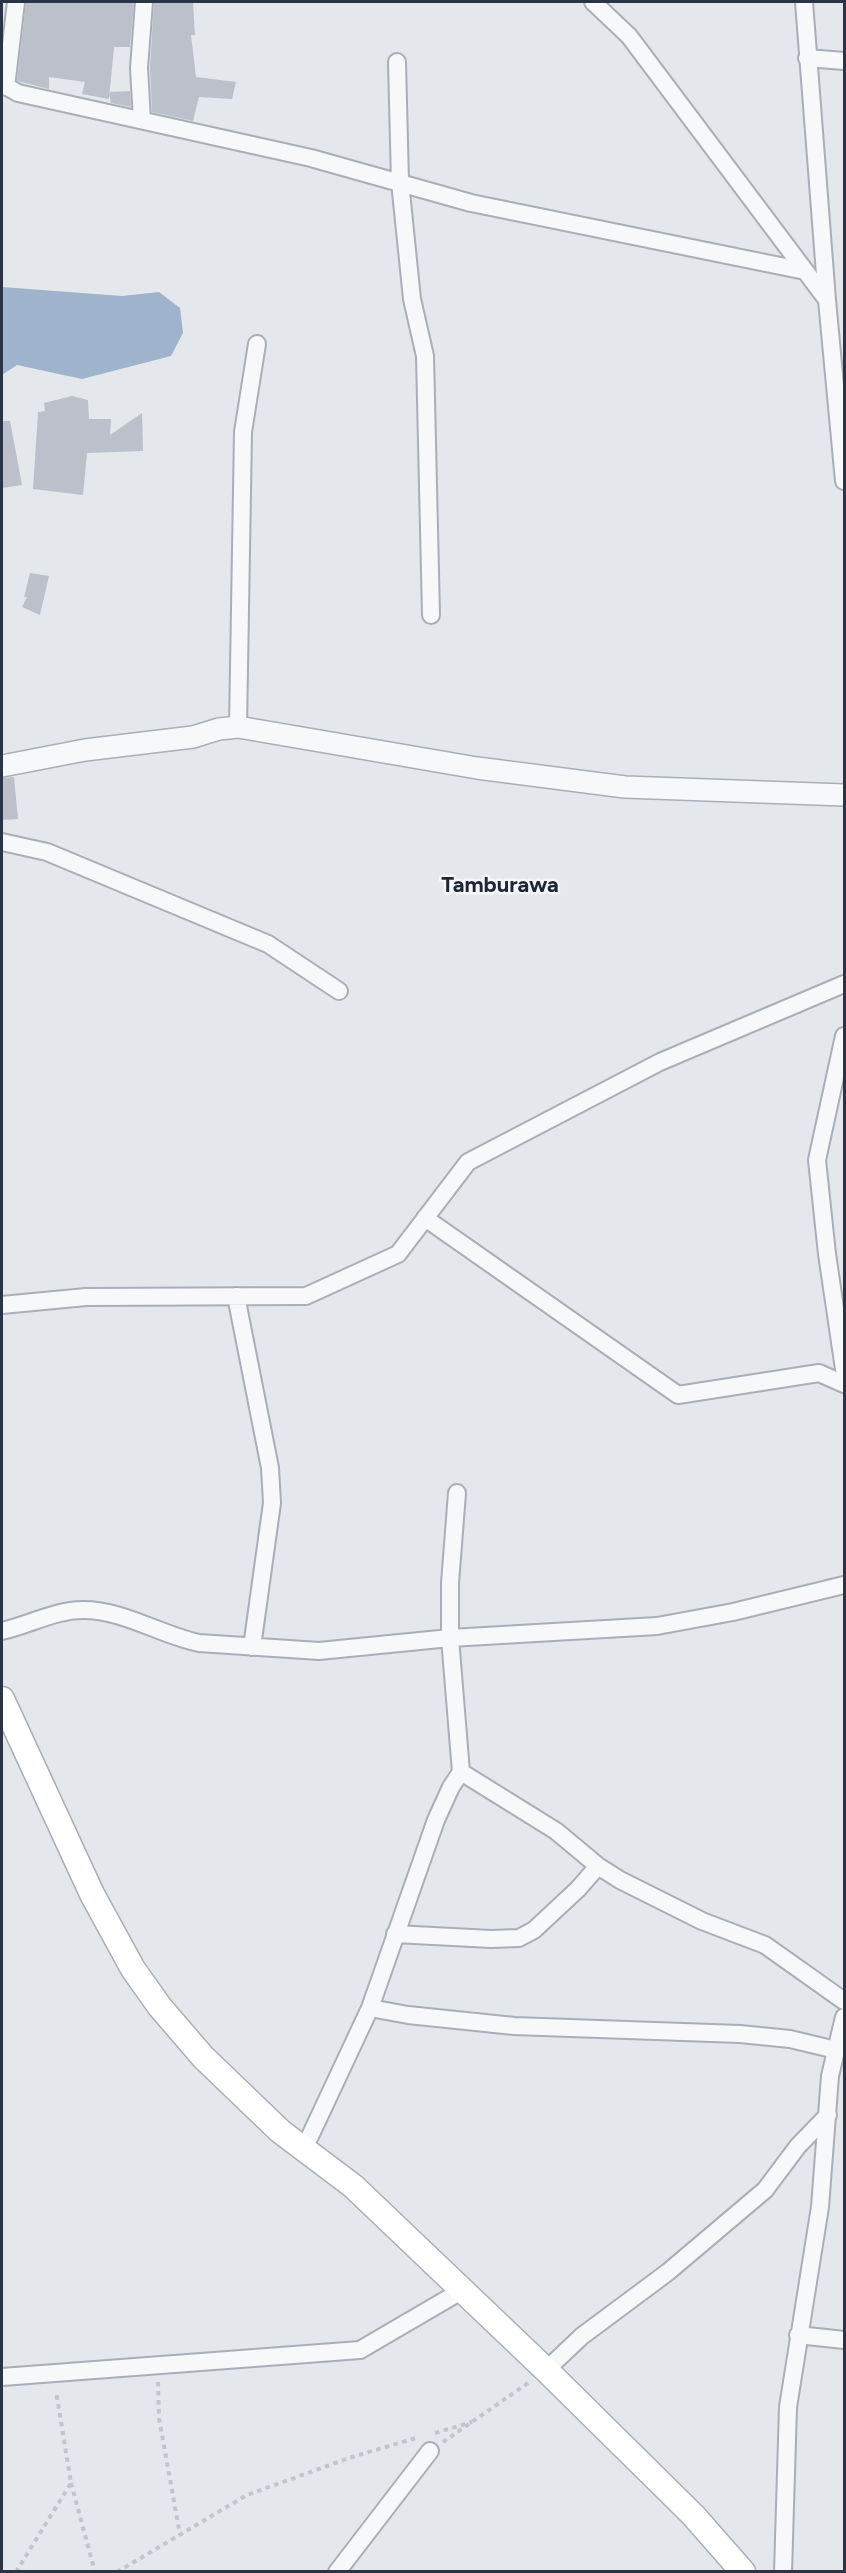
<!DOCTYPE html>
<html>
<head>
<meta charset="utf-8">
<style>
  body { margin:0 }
  #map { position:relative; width:846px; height:2573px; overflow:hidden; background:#e4e7ec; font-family:Figtree,sans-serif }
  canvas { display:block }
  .frame { position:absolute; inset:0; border:3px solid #2b3445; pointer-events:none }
</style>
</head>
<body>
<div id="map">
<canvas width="846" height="2573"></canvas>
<div class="frame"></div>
</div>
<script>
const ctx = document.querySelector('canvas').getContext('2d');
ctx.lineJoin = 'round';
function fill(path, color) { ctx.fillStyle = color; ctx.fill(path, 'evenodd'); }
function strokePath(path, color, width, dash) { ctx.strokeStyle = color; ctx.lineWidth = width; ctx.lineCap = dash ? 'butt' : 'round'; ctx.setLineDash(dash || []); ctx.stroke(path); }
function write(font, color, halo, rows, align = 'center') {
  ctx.font = font + ' Figtree,sans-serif'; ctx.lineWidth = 5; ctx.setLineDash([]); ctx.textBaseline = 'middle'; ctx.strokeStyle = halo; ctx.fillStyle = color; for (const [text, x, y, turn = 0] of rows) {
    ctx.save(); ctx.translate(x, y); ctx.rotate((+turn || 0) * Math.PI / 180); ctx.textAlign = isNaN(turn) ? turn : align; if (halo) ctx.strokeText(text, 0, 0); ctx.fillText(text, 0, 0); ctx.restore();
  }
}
const water = new Path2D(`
  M2,287L122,296L159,292L180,308L183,333L171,356L82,379L17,365L2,375Z`);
const building = new Path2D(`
  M26,2H134L130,47H114L109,99L82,94L85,82L49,77V89L17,81Z
  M154,2H193L195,35H191L196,77L236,82L232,99L199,97L193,121L152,112L150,68Z
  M130,91L131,107L111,103L109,92Z
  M72,396L88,400L89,419H111L110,435L142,413L143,451L87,453L83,495L33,489L38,412L45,411L44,403Z
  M2,421H10L22,485L2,488Z
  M30,573L49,576L40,615L22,607L27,597H24Z
  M14,777L18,819L2,820V778Z`);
const path = new Path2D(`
  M158,2382L159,2418L180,2535
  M435,2433L472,2422
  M443,2442L528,2383
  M71,2483L95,2572
  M16,2572L71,2483L56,2391
  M117,2572L247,2495L352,2457L416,2438`);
const minor = new Path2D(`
  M593,2L629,36L827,300L844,481
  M804,2L827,300
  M807,58L844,61
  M397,62L400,182L412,299L425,356L431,615
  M2,84L18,93L311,158L471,203L805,271
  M6,87L16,2
  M142,120L139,68L144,2
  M238,727L243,432L257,344
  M2,842L47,852L268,944L339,991
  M844,1036L817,1160L827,1254L844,1369
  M425,1218L678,1395L819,1373L844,1384
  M236,1296L270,1468L272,1503L252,1647
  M2,1305L86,1297L306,1296L398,1254L468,1162L660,1062L844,984
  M2,1631C29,1625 55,1610 83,1610C124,1610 160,1635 199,1643L319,1651L450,1638L657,1626L733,1612L844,1585
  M461,1772L556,1831L598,1866L620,1880L702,1921L765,1945L844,2001
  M395,1934L491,1939L519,1938L534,1930L578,1889L598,1866
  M370,2008L408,2015L514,2026L740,2034L790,2039L836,2050
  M304,2149L370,2008L436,1820L451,1787L461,1772L450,1638V1583L457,1493
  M798,2335L844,2340
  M546,2370L582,2336L668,2272L765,2190L798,2146L828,2115
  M2,2377L360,2350L461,2291
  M337,2572L430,2451
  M783,2572L788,2407L820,2207L830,2076L844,2017`);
const tertiary = new Path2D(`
  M2,766L85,750L193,737L219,729L238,727L477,768L625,787L844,795`);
const secondary = new Path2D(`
  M2,1699L92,1894L133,1969L160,2007L203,2057L280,2131L353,2186L546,2370L693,2515L743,2572`);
const districtNames = [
  ["Tamburawa",500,886]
];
fill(water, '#9fb4cc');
fill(building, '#bbc0ca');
strokePath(minor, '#a9aeb7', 20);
strokePath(tertiary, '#a9aeb7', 24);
strokePath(secondary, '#a9aeb7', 27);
strokePath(path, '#c2c5cb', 4, [4.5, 4.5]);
strokePath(minor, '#f7f8fa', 16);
strokePath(tertiary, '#f7f8fa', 21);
strokePath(secondary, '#fff', 24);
write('bold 22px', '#1d2536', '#f4f6f9', districtNames);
</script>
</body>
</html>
